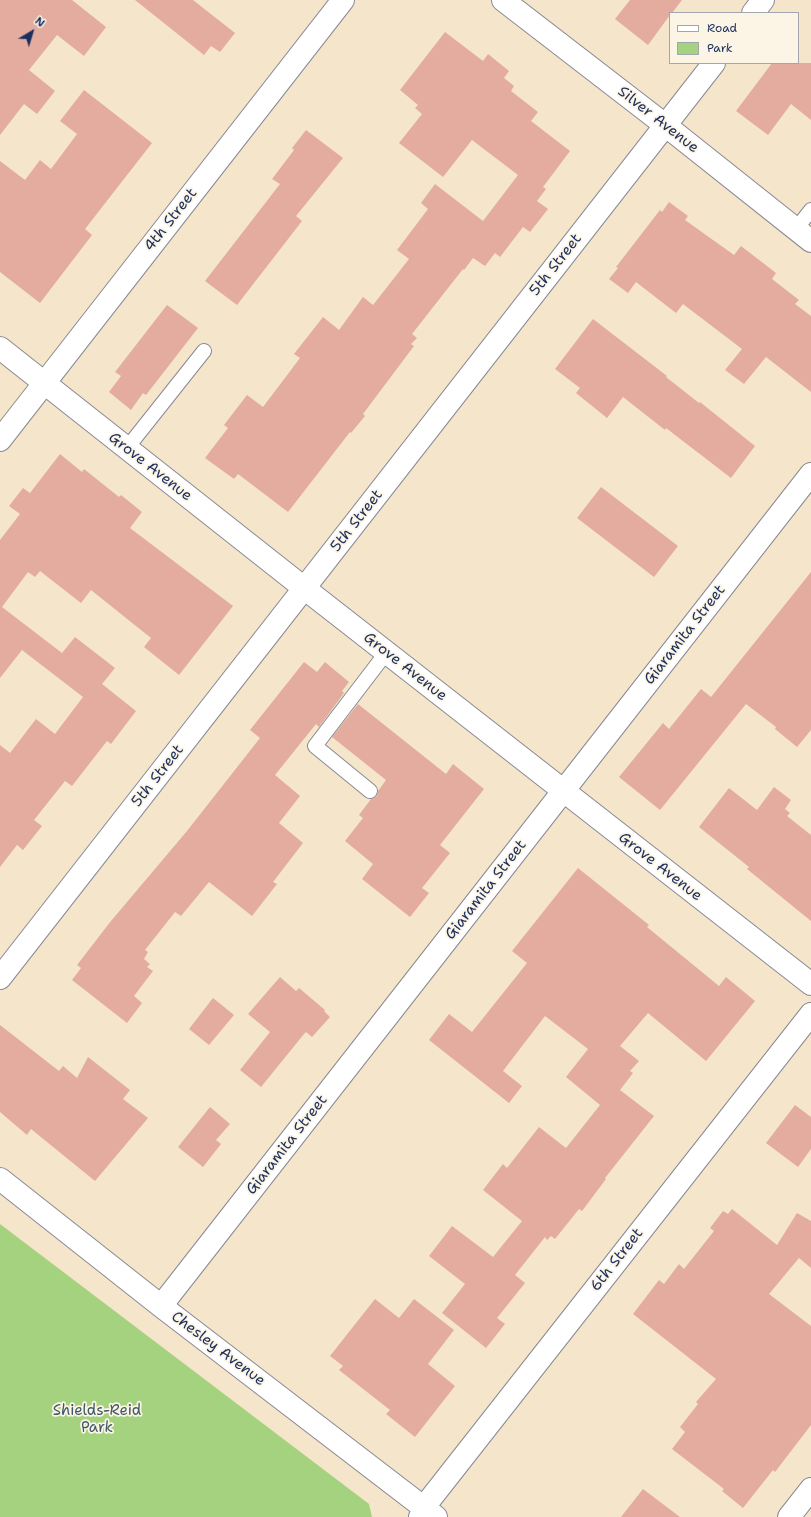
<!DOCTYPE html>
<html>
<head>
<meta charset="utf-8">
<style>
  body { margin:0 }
  #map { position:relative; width:811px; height:1517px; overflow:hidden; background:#f5e5cb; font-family:"Shantell Sans",sans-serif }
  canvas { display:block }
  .legend { position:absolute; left:669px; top:12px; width:130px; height:52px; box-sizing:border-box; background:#fcf5e5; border:1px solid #a2a6af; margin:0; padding:5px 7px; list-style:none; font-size:12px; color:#1b2f5e }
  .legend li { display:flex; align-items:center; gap:8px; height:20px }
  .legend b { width:20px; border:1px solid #a2a6af }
  .north { position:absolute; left:12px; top:12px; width:40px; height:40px; -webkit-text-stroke:3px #fcf5e5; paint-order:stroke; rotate:38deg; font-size:11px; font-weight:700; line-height:16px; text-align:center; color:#1b2f5e }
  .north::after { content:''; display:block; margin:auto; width:14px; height:18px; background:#1b2f5e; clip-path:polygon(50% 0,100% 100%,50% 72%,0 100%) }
</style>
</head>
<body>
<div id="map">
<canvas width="811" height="1517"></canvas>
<ul class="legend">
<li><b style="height:5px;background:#fff"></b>Road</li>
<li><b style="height:11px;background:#a4d27f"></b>Park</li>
</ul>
<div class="north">N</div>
</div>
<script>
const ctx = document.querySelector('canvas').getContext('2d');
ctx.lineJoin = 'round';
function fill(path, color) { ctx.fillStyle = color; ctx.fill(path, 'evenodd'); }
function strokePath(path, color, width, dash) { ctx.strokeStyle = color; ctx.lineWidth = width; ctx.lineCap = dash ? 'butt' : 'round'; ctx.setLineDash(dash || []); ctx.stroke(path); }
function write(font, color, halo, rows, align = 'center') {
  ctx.font = font + ' "Shantell Sans",sans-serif'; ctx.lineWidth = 3.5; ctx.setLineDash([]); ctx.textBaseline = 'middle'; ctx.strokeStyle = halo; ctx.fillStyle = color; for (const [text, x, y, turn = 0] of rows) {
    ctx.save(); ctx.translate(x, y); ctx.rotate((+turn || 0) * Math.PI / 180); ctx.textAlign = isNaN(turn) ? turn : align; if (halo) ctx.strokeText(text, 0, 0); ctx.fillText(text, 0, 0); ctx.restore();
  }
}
const green = new Path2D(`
  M0,1224L369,1504L372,1517H0Z`);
const building = new Path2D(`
  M0,0H72L106,27L84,56L57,35L29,70L55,91L37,114L24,104L0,135Z
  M135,0H193L235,33L220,52L211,46L204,55Z
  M630,0H682L672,13H670V15L648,45L615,19Z
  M445,32L483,61L488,54L509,71L504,78L514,86L511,91L538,112L531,121L570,151L543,187L546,189L537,201L548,209L530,232L523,227L500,257L495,253L485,266L473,258L464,270L463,269L412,334L417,338L411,344L414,346L363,414L365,416L351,433L350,432L288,512L238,474L234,479L205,458L228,428L224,425L247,395L263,407L300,358L294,354L323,317L339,330L363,297L373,305L409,259L397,250L428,209L421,203L435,184L483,221L518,175L472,140L443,177L399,143L422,114L415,108L418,105L400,90Z
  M772,63H811V120L791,104L768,135L736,111Z
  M84,90L152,143L85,229L92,235L40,303L0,272V161L25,180L40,160L51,169L77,134L60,121Z
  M306,130L343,158L296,216L302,221L237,305L205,281L280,184L272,179L294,150L292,148Z
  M669,202L688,216L685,220L734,255L741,246L776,273L772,279L799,300L795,304L811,316V392L766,357L744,384L725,370L742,349L683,304L676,313L636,282L628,293L609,279L618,268L616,267L660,210L662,212Z
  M167,305L198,328L146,395L143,393L131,410L109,392L121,376L115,372Z
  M593,319L667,376L666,377L699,403L700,402L755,446L731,478L666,428L665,430L623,397L607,418L576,393L580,388L555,369Z
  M60,454L82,472L84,469L119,497L121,495L142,512L130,528L233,606L179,675L144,647L151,638L91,590L81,603L40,571L35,577L28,572L2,607L62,653L75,637L115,668L102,684L136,711L111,744L107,741L72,786L65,781L34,820L42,826L23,850L17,845L0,867V745L10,753L36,719L55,734L83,697L22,650L0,678V540L20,514L9,506L23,488L30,493Z
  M601,487L678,546L654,577L577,518Z
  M811,572V730L797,747L775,729L776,727L746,704L660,810L619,777L663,723L669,729L701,689L711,697Z
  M304,662L317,672L325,662L349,682L342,691L344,693L319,727L316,724L275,775L300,796L279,823L303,843L273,882L277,884L252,916L209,882L181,916L175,912L145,950L148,952L144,959L150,964L147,967L153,971L134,996L142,1003L127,1023L72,980L81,968L77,965L111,921L187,831L260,738L250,730Z
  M358,704L446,774L453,764L484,789L440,845L450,853L422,888L429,893L410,917L362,879L373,864L345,841L363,818L359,815L371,799L377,796L378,791L386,780L332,737Z
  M774,787L791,800L785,809L790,813L787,816L811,835V921L747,869L749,867L699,827L729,788L757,810Z
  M578,868L649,925L647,927L719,986L726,977L755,1001L706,1061L648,1013L620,1046L639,1061L630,1071L633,1073L620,1090L654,1116L605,1178L606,1179L582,1211L579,1209L555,1239L551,1236L547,1240L545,1237L515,1275L525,1283L497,1318L505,1324L486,1348L442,1313L465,1284L429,1256L452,1226L493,1257L522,1221L483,1190L503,1164L507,1168L539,1127L566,1148L600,1105L566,1077L588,1049L545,1016L503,1071L522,1086L509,1103L429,1040L449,1014L472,1032L527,963L512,951Z
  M280,977L296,991L299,988L325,1010L324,1011L330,1017L312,1037L306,1032L304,1034L261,1087L240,1070L270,1032L248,1014Z
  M213,998L234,1015L209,1045L189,1029Z
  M0,1025L59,1071L63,1066L77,1078L88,1057L130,1090L123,1099L148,1118L95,1181L31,1129L27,1135L0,1112Z
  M795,1105L811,1117V1149L798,1167L766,1143Z
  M210,1107L230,1124L216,1140L221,1144L203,1167L178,1147Z
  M732,1209L777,1245L797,1213L811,1221V1268L799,1258L769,1294L811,1326V1425L775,1472L773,1470L743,1508L722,1491L724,1489L672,1449L685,1432L680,1427L698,1404L696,1402L716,1379L633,1314L659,1280L664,1284L679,1264L684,1269L714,1231L710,1228L723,1211L728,1214Z
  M375,1299L399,1318L414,1299L454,1330L428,1364L455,1386L415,1437L386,1414L390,1410L339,1370L343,1366L330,1356Z
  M643,1489L680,1517H621Z`);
const lane = new Path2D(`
  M796,229L811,210
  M127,448L204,351
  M370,791L315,746L386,653`);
const street = new Path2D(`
  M503,0L665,125L811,241
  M753,13L763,0
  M0,348L304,588L811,984
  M0,440L343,0
  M0,978L714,63
  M0,1179L161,1306L436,1517
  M161,1306L811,474
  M420,1517L424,1507L811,1014
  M789,1517L811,1489`);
const streetNames = [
  ["Silver Avenue",658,120,38],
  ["4th Street",171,220,-52],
  ["5th Street",556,265,-52],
  ["Grove Avenue",150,467,38],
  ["5th Street",357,521,-52],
  ["Giaramita Street",685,635,-52],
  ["Grove Avenue",405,667,38],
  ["5th Street",158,776,-52],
  ["Grove Avenue",660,867,38],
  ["Giaramita Street",486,890,-52],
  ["Giaramita Street",287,1145,-52],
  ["6th Street",617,1260,-52],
  ["Chesley Avenue",218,1349,37]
];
const parkNames = [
  ["Shields-Reid",97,1411],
  ["Park",97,1428]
];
fill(green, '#a4d27f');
fill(building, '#e3ac9f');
strokePath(lane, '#888a94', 16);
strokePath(street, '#888a94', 24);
strokePath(lane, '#fff', 14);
strokePath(street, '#fff', 22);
write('15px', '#1b2f5e', '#fcf5e5', streetNames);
write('15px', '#3d5866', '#fcf5e5', parkNames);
</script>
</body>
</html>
